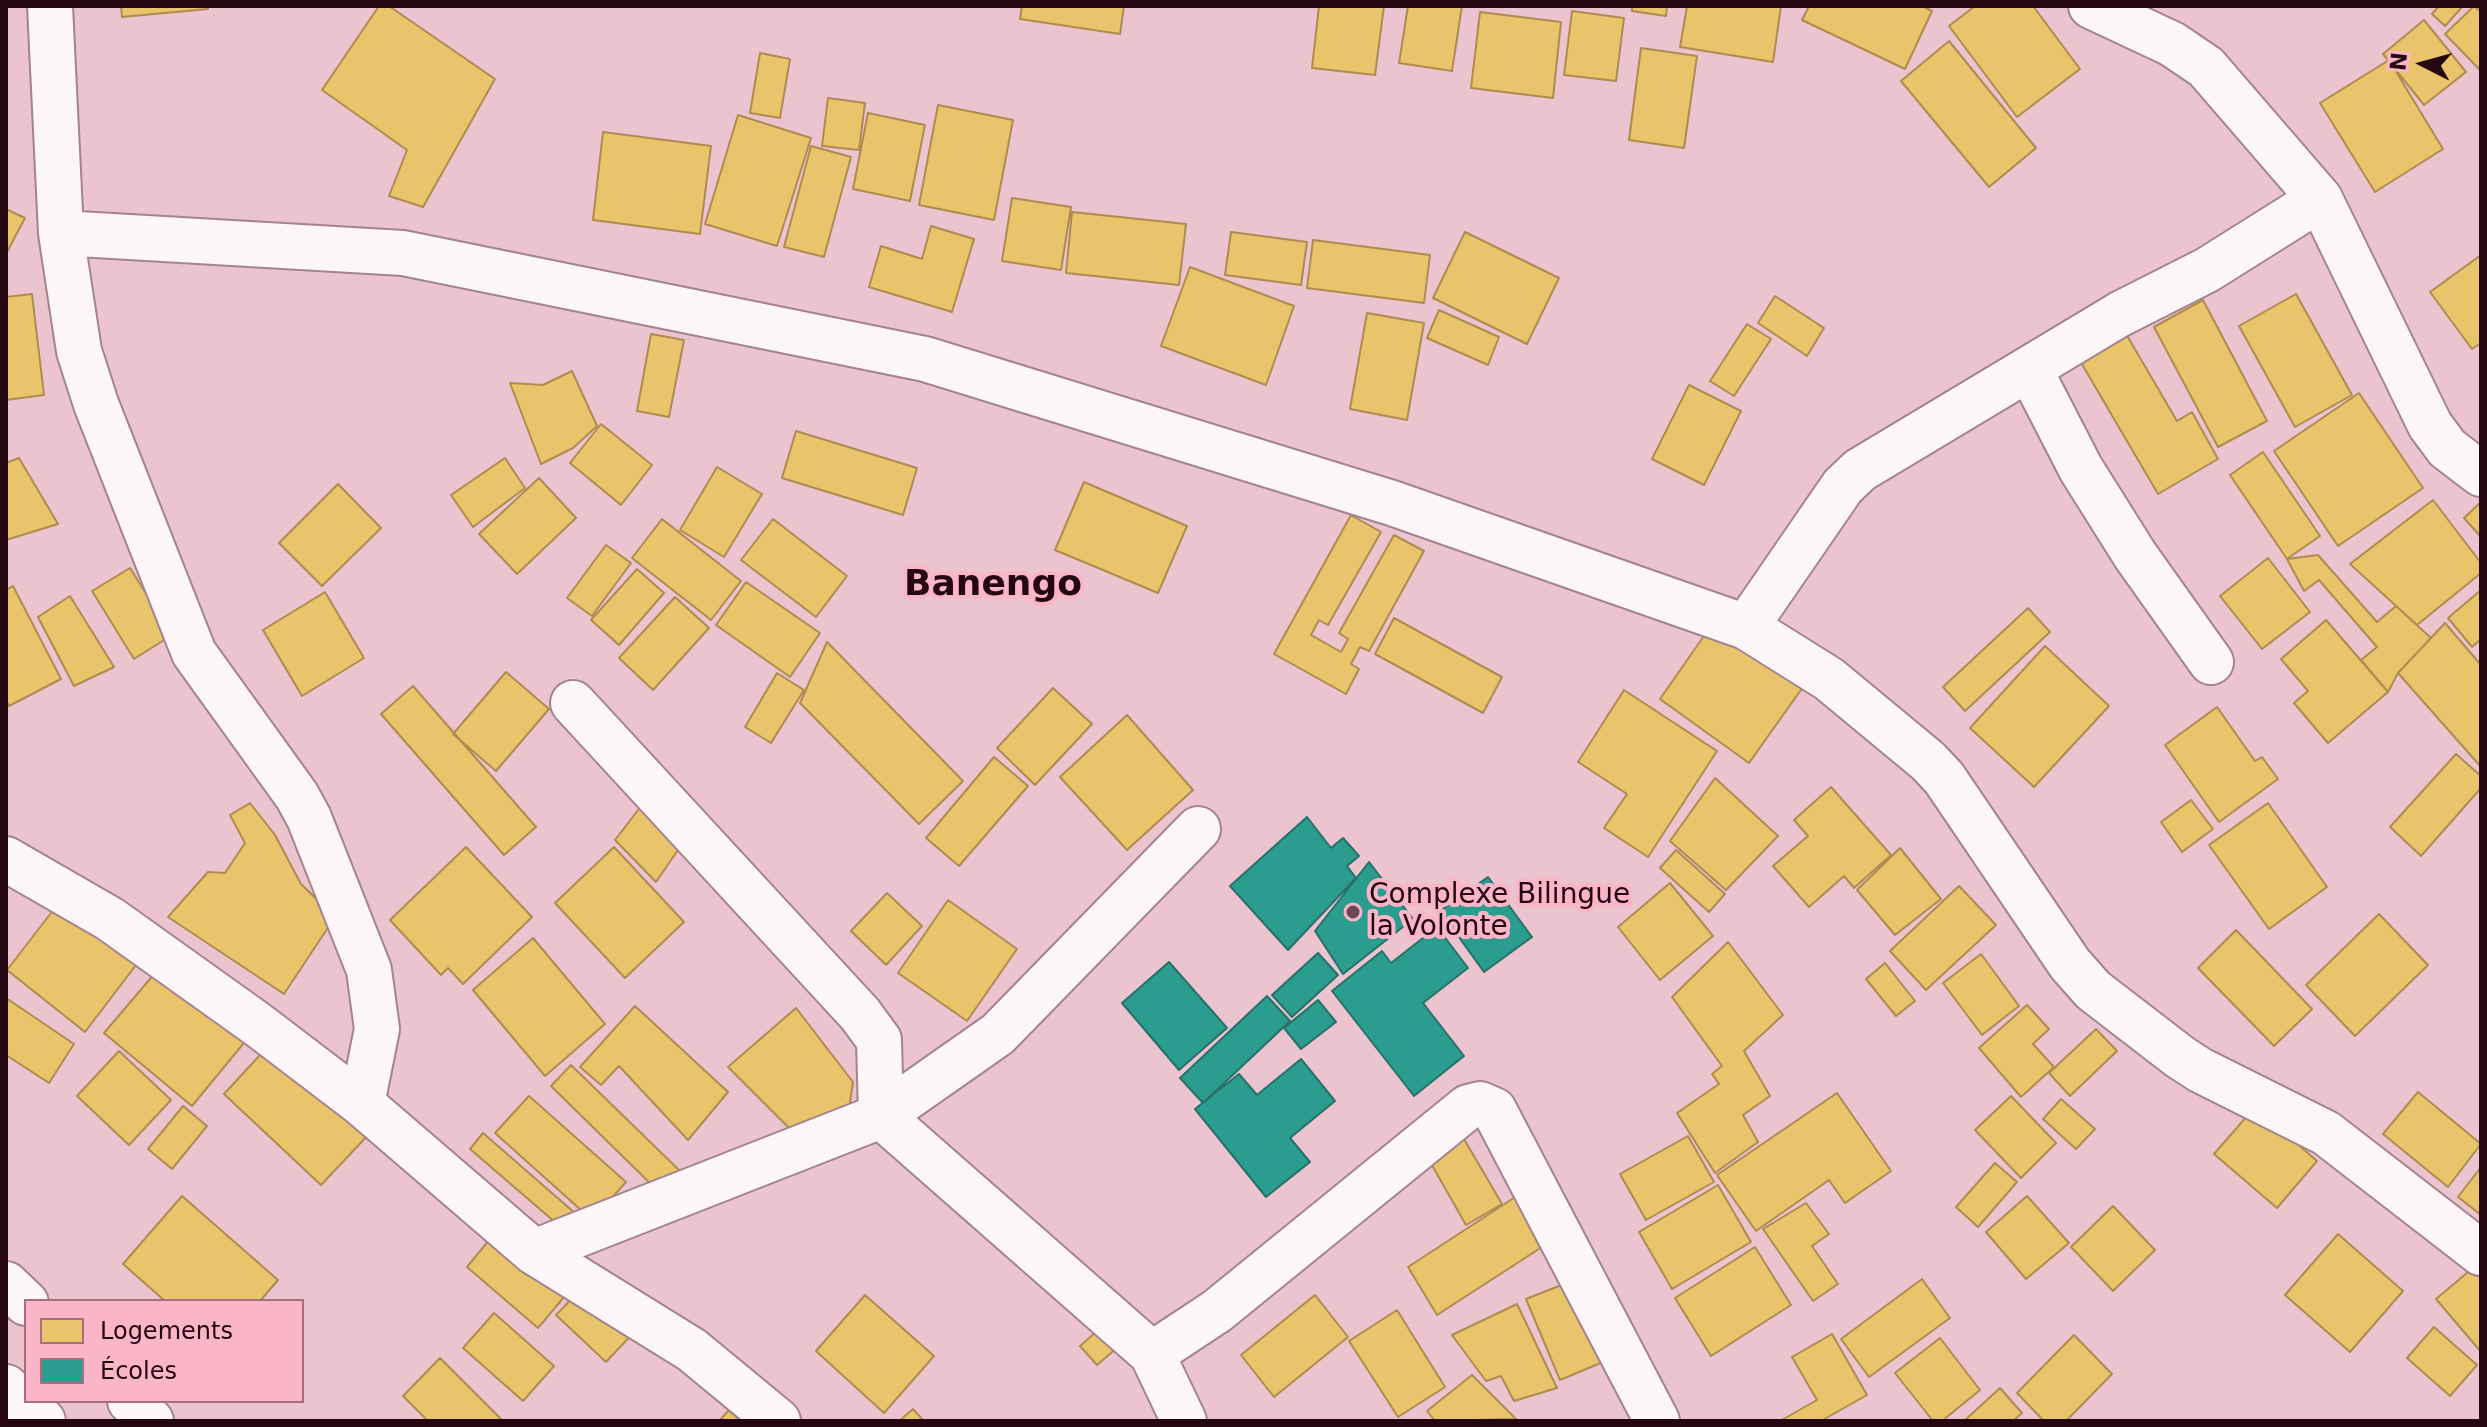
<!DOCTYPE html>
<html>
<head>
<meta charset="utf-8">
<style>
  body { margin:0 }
  #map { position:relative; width:2487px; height:1427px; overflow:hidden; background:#ebc4cf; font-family:"DejaVu Sans",sans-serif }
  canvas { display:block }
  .frame { position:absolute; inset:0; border:8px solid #250712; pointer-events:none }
  .legend { position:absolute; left:24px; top:1299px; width:280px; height:104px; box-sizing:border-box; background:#fab5c8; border:2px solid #a56f7f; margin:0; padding:10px 14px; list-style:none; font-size:24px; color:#250712 }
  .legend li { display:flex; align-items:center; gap:16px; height:40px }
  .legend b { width:40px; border:2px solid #a56f7f }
  .north { position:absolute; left:2383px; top:24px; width:80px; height:80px; -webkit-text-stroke:6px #fab5c8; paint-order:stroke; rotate:276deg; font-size:22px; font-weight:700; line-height:32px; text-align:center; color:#250712 }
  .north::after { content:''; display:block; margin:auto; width:28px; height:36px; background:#250712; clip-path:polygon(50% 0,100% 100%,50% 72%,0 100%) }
</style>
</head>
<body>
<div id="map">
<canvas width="2487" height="1427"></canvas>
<div class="frame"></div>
<ul class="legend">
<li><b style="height:22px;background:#e9c46a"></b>Logements</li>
<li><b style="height:22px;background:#2a9d8f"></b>Écoles</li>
</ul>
<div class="north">N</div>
</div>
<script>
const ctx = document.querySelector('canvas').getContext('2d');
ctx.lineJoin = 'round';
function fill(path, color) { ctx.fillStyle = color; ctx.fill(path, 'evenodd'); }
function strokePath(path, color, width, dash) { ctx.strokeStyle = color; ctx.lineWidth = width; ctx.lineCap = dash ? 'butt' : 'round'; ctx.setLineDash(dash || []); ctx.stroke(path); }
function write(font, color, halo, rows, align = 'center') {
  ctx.font = font + ' "DejaVu Sans",sans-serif'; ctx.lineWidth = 8; ctx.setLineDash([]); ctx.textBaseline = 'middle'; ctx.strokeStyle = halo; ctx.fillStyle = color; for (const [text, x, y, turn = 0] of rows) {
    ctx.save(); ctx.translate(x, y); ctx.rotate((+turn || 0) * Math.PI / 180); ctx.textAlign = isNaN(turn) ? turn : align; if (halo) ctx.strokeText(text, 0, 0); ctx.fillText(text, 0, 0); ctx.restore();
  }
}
const homes = new Path2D(`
  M121,6H208V9L122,17Z
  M379,6H389L495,79L423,207L389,196L407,150L322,90Z
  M1022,6H1124L1120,34L1020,19Z
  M1319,6H1384L1375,75L1312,68Z
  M1408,6H1462L1452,71L1399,63Z
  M1632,6H1667L1666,16L1632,11Z
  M1687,6H1781L1773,62L1680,47Z
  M1809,6H1922L1932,11L1905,69L1802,20Z
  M1975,6H2033L2080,69L2017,117L1949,26Z
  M2439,6H2463L2445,26L2432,14Z
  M2474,6L2481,12V71L2445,34Z
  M1572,11L1624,18L1616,81L1564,75Z
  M1480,12L1561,22L1553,98L1471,88Z
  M2424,20L2466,72L2424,105L2383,54Z
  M1949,41L2036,148L1989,187L1901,81Z
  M1641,48L1697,56L1684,148L1629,140Z
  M760,53L790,59L780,118L750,113Z
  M2389,60L2443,149L2375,192L2320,103Z
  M828,98L865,103L859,150L822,146Z
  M938,105L1013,120L994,220L919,205Z
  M868,113L925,125L910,201L853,189Z
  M738,115L811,138L777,246L705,224Z
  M603,132L711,146L700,234L593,220Z
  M811,146L851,157L824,257L784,247Z
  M1012,198L1071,207L1061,270L1002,261Z
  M6,209L25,218L6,254Z
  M1072,212L1186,224L1179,285L1066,273Z
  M931,226L974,239L952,312L869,287L881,246L922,259Z
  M1231,232L1307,242L1301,285L1225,275Z
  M1465,232L1559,278L1527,344L1433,298Z
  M1313,240L1430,255L1424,303L1307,288Z
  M2481,255V343L2472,349L2430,292Z
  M1190,267L1294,306L1266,385L1161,346Z
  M32,294L44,395L6,400V297Z
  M2296,294L2352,395L2295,427L2239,326Z
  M1775,296L1824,328L1807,356L1758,323Z
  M2203,300L2267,421L2218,447L2154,327Z
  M1439,310L1499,337L1488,365L1427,338Z
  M1367,313L1424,323L1407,420L1350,409Z
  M1747,324L1771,339L1734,396L1710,381Z
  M2122,327L2177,421L2192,412L2218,459L2158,494L2076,354Z
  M651,334L684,340L669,417L637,411Z
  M572,371L597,426L573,448L541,464L510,383L543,385Z
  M1689,385L1741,411L1704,485L1652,459Z
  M2359,393L2423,488L2338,546L2274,451Z
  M601,424L652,465L621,505L570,463Z
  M796,431L917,468L903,515L782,478Z
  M2263,452L2320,536L2287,559L2230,475Z
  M19,458L58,524L6,540V463Z
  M505,458L525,488L473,527L451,495Z
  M717,467L762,494L724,557L680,530Z
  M539,478L576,518L517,574L479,534Z
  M1084,482L1187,526L1158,593L1055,550Z
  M338,484L381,528L322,586L279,543Z
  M2433,500L2481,563V573L2417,625L2350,564Z
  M2481,502V537L2464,518Z
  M1351,515L1381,532L1328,625L1319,620L1311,635L1341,652L1348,639L1339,633L1394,535L1424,551L1369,651L1360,647L1351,664L1359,669L1346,694L1274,654Z
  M662,519L741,581L711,620L632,558Z
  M773,519L847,576L816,617L741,560Z
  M606,545L631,563L592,616L567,598Z
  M2318,555L2377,622L2396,606L2431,638L2398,673L2388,692L2361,660L2377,647L2319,580L2304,591L2287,559Z
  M2268,558L2310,612L2262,649L2220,596Z
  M130,568L172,635L134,659L92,591Z
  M637,569L664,593L619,645L591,620Z
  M746,582L820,633L790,677L716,625Z
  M13,586L61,679L9,706L6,700V590Z
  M2481,590V639L2472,647L2448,618Z
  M325,592L364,658L302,696L263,630Z
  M70,596L114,667L74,686L38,617Z
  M675,597L709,628L653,690L619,658Z
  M2028,608L2050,632L1965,711L1943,687Z
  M1394,618L1502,677L1483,713L1375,654Z
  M2326,620L2388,692L2328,743L2294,703L2308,691L2281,659Z
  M1713,623L1803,687L1749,763L1660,699Z
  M2445,623L2481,665V767L2398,673Z
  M827,642L963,781L919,824L800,703Z
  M2045,646L2109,706L2034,787L1970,728Z
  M506,672L549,709L496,771L453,734Z
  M777,673L804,690L771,743L745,727Z
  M413,686L536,827L504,855L381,714Z
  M1053,688L1092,724L1035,785L997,748Z
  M1624,690L1717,751L1648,857L1604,828L1627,794L1578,762Z
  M2217,707L2255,761L2262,757L2278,779L2219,822L2165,745Z
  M1127,715L1193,790L1127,850L1060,777Z
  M2456,754L2481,776V788L2421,856L2390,827Z
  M994,757L1028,786L959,866L926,838Z
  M1715,778L1778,836L1726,890L1670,841Z
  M1831,787L1891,855L1854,888L1844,876L1809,907L1773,866L1808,836L1794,820Z
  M2191,800L2213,829L2182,852L2161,822Z
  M645,801L682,844L656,882L615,840Z
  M250,803L275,835L301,884L335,917L284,994L168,917L208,872L225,873L245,843L230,815Z
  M2268,803L2327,887L2269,929L2209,845Z
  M466,847L532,917L463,984L448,968L441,975L390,920Z
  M614,847L684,922L625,978L555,903Z
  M1900,848L1941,899L1895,935L1857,890Z
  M1676,850L1725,894L1709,912L1660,868Z
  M1670,883L1713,936L1660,980L1618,927Z
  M1959,886L1996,925L1926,990L1890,951Z
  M887,893L922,926L886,965L851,931Z
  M948,900L1017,949L967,1021L898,973Z
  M58,904L136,965L85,1032L7,970Z
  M2379,914L2428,965L2355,1036L2306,985Z
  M2236,930L2312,1009L2274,1046L2198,968Z
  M533,938L605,1024L545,1076L473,990Z
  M1728,942L1783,1015L1744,1051L1770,1096L1743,1115L1758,1142L1715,1173L1677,1113L1719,1084L1712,1074L1722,1066L1672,997Z
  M1981,954L2019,1006L1982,1035L1943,983Z
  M1885,963L1915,1001L1896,1016L1866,979Z
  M161,966L248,1038L192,1106L104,1033Z
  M6,998L74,1044L49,1083L6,1055Z
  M2027,1005L2049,1029L2033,1044L2054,1067L2021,1097L1979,1048Z
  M635,1006L728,1092L688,1140L619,1066L601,1085L580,1067Z
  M796,1008L853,1082L849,1110L789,1128L728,1067Z
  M2096,1029L2117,1051L2070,1096L2049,1073Z
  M272,1042L370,1133L321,1185L224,1094Z
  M119,1051L171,1100L129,1145L77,1096Z
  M571,1065L680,1171L660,1193L551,1086Z
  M2418,1092L2481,1144L2448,1187L2383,1134Z
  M1837,1093L1891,1171L1845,1203L1829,1180L1756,1231L1717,1175Z
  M529,1096L626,1182L592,1220L495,1133Z
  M2011,1096L2056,1143L2021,1178L1975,1130Z
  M2061,1099L2095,1129L2076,1149L2043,1119Z
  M183,1106L207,1126L172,1169L148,1149Z
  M2255,1107L2317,1161L2277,1208L2214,1154Z
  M483,1133L576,1214L563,1229L470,1149Z
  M1688,1136L1714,1182L1646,1220L1620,1174Z
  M1464,1139L1502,1204L1466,1225L1429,1160Z
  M1995,1163L2017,1182L1978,1227L1956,1207Z
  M2481,1167V1215L2458,1197Z
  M1718,1185L1751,1242L1672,1289L1639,1232Z
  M1529,1188L1559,1236L1437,1315L1408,1267Z
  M182,1196L278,1280L260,1301H165L123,1264Z
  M2027,1196L2069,1243L2026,1279L1986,1232Z
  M1806,1203L1829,1234L1812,1246L1838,1284L1813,1301L1763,1229Z
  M2113,1206L2155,1250L2113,1291L2071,1247Z
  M508,1217L580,1278L538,1328L467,1267Z
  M2338,1234L2403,1291L2350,1352L2285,1295Z
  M1755,1247L1791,1305L1711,1356L1675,1298Z
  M2474,1267L2481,1275V1352L2436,1299Z
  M1922,1279L1950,1318L1869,1377L1841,1339Z
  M590,1280L639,1327L606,1362L556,1315Z
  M1569,1282L1603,1362L1560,1380L1526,1299Z
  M865,1295L934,1356L884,1413L816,1351Z
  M1315,1295L1348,1337L1274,1397L1241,1355Z
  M1129,1303L1146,1323L1097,1365L1080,1346Z
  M1517,1304L1557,1388L1514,1401L1501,1376L1486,1381L1452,1335Z
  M1397,1310L1445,1387L1398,1417L1349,1341Z
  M494,1313L554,1366L523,1401L463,1348Z
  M2434,1327L2477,1365L2450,1396L2407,1358Z
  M1832,1334L1867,1395L1821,1421H1780L1817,1400L1792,1357Z
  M2074,1335L2112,1374L2066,1421H2044L2017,1393Z
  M1940,1338L1980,1390L1942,1421H1933L1895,1373Z
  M440,1358L503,1421H428L403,1396Z
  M1472,1375L1516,1419L1435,1421L1427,1411Z
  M2000,1388L2022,1413L2013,1421H1964Z
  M913,1409L924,1421H899Z
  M729,1410L741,1421H719Z`);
const schools = new Path2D(`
  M1307,817L1331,848L1343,838L1359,856L1347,866L1356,878L1288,950L1230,886Z
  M1369,862L1413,919L1343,974L1315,931Z
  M1488,877L1532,937L1484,972L1440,911Z
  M1437,927L1468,968L1423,1003L1464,1056L1414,1096L1332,991L1382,951L1391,963Z
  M1318,953L1338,975L1292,1017L1272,995Z
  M1169,962L1227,1028L1179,1070L1122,1003Z
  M1267,996L1290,1021L1203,1103L1180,1078Z
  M1318,1000L1336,1022L1301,1049L1284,1028Z
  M1301,1059L1335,1101L1290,1138L1310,1162L1266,1197L1195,1109L1239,1074L1257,1095Z`);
const minor = new Path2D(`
  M50,6L61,233L79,351L96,404L194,653L297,796L309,818L369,970L377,1029L362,1104
  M2091,6L2172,44L2206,67L2320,199L2430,425L2447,448L2481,474
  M61,233L403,253L925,359L1392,503L1746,627L1829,679L1928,761L1944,778L2070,964L2093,990L2180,1057L2200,1070L2326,1133L2481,1253
  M2030,370L2081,469L2135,555L2211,662
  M1746,627L1843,486L1860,470L2120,314L2207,270L2320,199
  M573,703L860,1014L879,1040L881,1116
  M6,859L110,919L257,1024L362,1104L534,1252L692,1350L778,1421
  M881,1116L998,1034L1198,829
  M534,1252L881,1116L1152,1354L1184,1421
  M1152,1354L1217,1311L1468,1107L1480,1104L1494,1110L1657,1421`);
const major = new Path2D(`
  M6,1284L26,1303
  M6,1387L43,1421
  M130,1401L151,1421`);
const markers = [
  [1353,912,8,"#6a4954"]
];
const poiNames = [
  ["Complexe Bilingue",1369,896],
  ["la Volonte",1369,928]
];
const districtNames = [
  ["Banengo",993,586]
];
fill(homes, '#e9c46a');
strokePath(homes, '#ae8b50', 2);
fill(schools, '#2a9d8f');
strokePath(schools, '#28706a', 2);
strokePath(minor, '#a3848d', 48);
strokePath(major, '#a3848d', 48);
strokePath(minor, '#fcf6f8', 44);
strokePath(major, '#fcf6f8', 44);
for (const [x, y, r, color] of markers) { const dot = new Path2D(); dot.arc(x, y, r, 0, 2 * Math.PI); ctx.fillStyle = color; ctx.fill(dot); strokePath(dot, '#fab5c8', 3); }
write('28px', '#250712', '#fab5c8', poiNames, 'left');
write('bold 36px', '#250712', '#fab5c8', districtNames);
</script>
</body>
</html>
